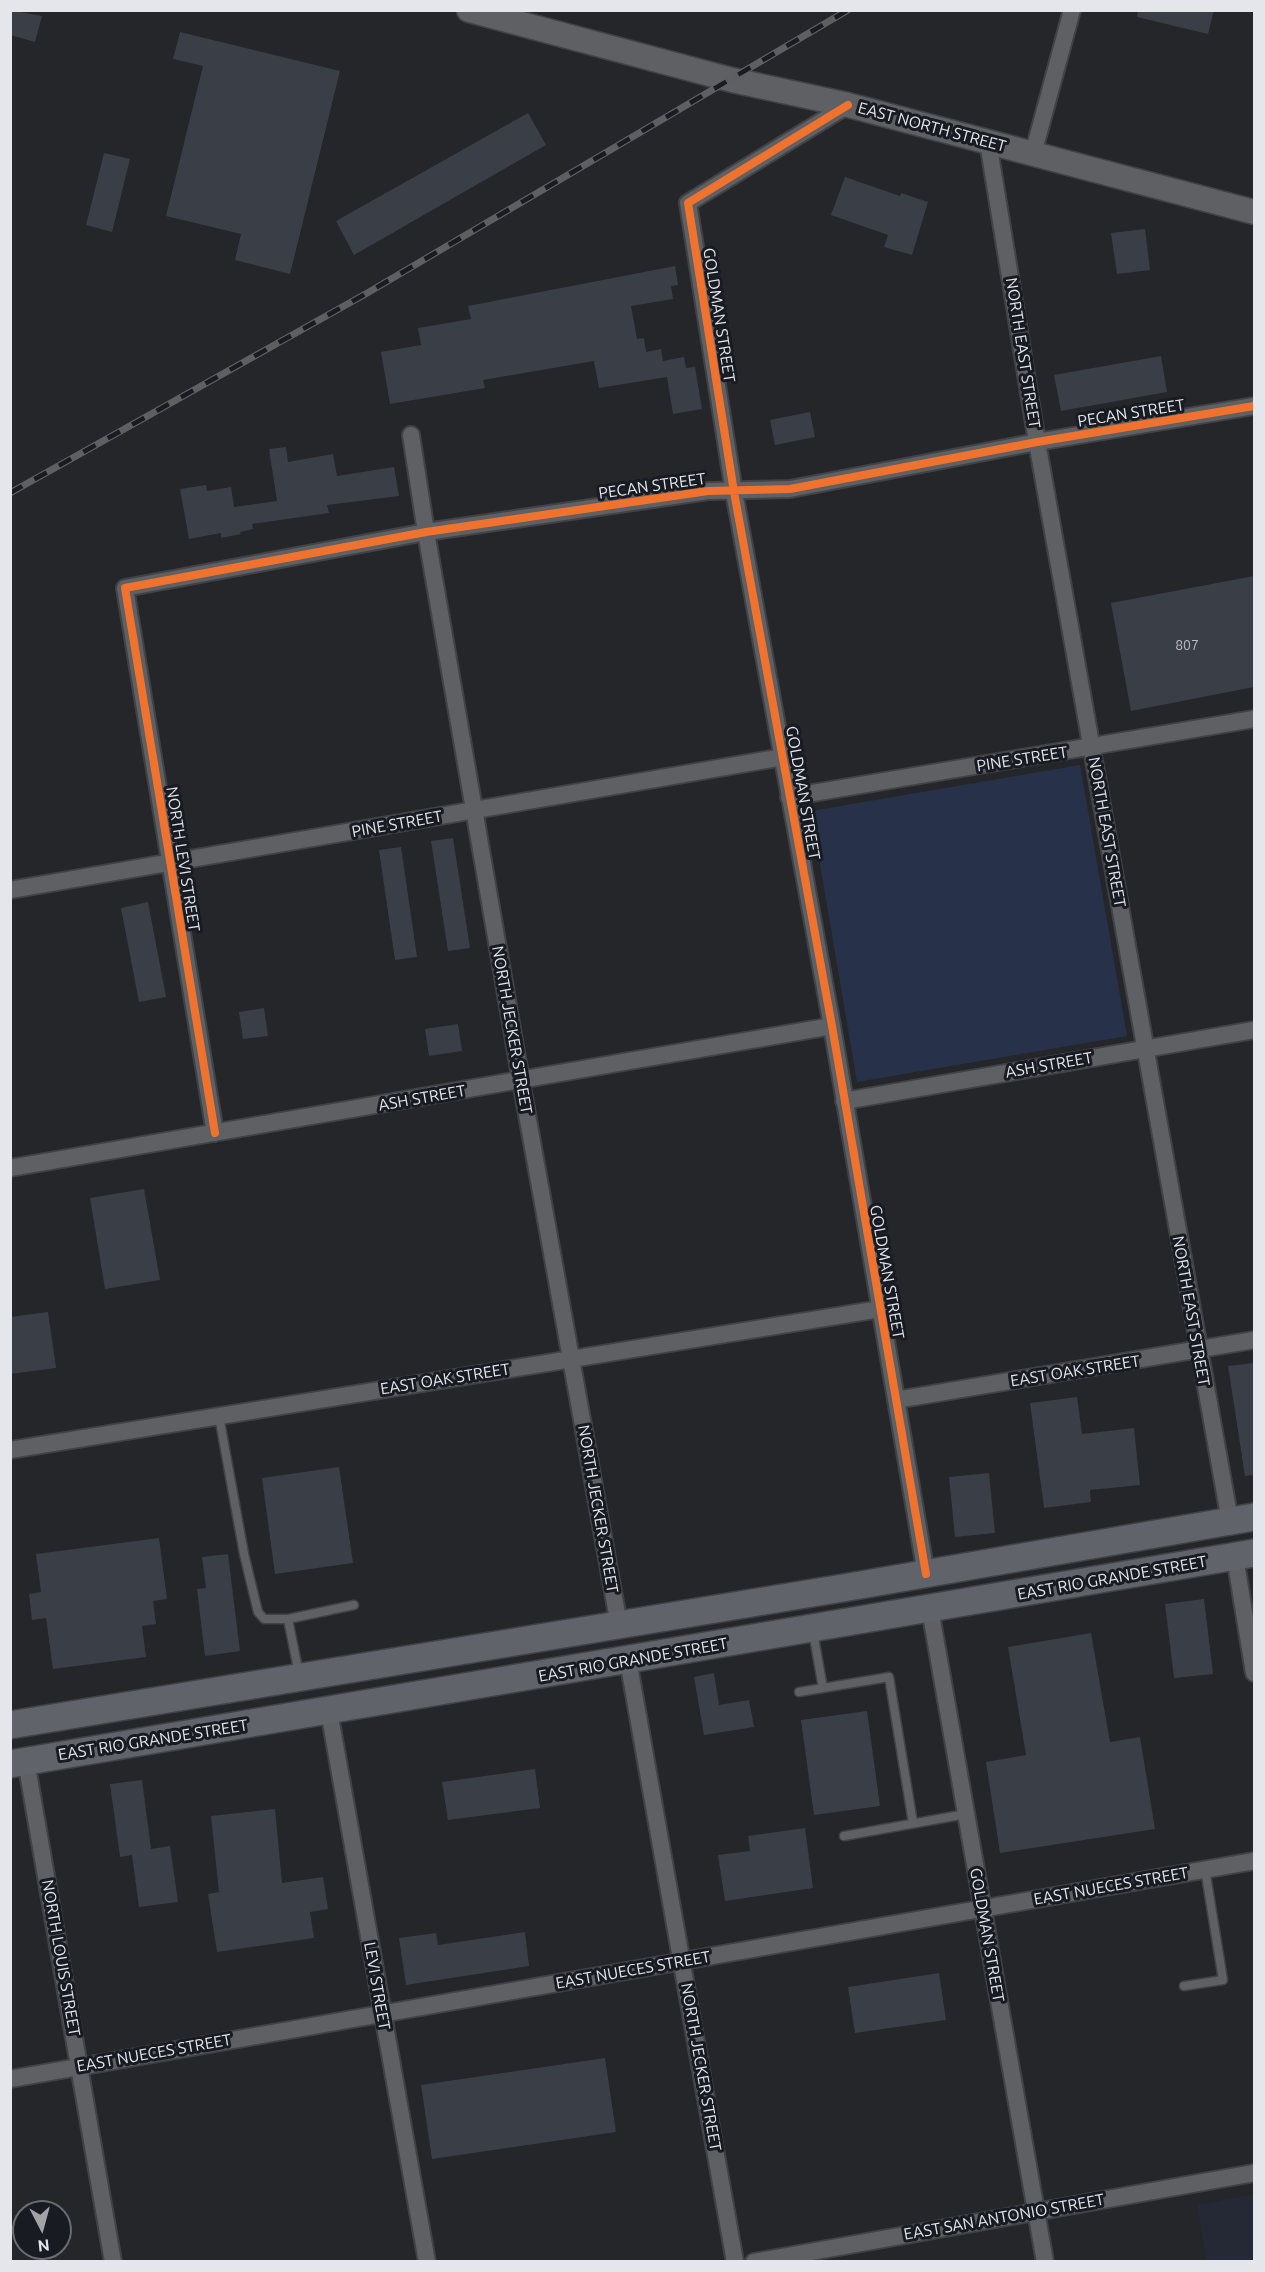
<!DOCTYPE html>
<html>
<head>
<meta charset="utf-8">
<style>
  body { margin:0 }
  #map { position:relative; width:1265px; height:2272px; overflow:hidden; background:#242629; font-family:Ubuntu,sans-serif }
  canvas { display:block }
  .frame { position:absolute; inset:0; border:12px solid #e4e6eb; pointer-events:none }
  .north { position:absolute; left:12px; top:2200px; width:60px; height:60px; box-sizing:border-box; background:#181b22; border:2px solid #6a6c72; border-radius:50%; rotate:174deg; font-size:16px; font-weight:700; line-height:24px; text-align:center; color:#e4e6eb }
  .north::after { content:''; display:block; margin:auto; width:21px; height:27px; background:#a1a3a7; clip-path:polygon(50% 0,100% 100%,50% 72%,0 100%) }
</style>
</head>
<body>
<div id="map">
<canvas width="1265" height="2272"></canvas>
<div class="frame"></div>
<div class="north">N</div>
</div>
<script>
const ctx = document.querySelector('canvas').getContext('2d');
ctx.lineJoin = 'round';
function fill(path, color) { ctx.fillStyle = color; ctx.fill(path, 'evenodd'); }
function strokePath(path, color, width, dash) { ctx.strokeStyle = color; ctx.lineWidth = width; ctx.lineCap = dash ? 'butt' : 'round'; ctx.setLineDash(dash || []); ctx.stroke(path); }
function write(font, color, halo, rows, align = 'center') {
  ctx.font = font + ' Ubuntu,sans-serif'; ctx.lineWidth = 6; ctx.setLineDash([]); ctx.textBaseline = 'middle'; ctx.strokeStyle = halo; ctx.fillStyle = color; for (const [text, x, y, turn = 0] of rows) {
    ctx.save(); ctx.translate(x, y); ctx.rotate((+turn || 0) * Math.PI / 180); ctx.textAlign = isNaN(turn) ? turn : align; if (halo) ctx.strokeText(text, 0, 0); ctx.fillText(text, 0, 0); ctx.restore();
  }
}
const built = new Path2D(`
  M1254,2194V2261H1206L1197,2205Z`);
const green = new Path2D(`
  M1080,765L1127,1036L857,1082L811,811Z`);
const building = new Path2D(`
  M10,10L42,16L35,42L10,35Z
  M1138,10H1214L1208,34L1137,17Z
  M180,32L340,71L290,274L235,260L241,234L166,216L203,66L173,59Z
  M528,113L546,145L354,255L336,221Z
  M104,153L130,159L112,232L86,225Z
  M845,177L900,196L901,193L928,202L912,255L884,247L888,235L831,215Z
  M1145,229L1150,270L1117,274L1111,233Z
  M675,266L678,285L671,286L673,299L631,306L637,339L644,338L646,352L661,349L663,361L684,357L686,368L695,367L702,409L673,414L667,377L599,388L594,361L483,380L485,388L390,404L381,352L421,345L418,328L471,319L468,306Z
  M1161,356L1167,392L1061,411L1054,375Z
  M810,412L815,437L775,445L770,420Z
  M286,447L288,462L333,454L337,476L394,467L399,496L327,505L329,513L252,524L253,529L240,532L241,534L221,538V533L189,539L180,489L206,485L207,491L231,487L234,507L277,501L269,449Z
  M1254,576V687L1131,711L1111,603Z
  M453,838L470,948L448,951L431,841Z
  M401,847L417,957L395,960L379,850Z
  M148,902L166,997L139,1002L121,908Z
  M264,1008L268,1036L243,1039L239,1012Z
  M458,1024L462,1051L429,1056L425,1029Z
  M144,1189L160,1280L105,1289L90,1198Z
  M48,1312L56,1368L10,1374V1317Z
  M1254,1363V1475L1245,1476L1228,1366Z
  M1077,1397L1082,1434L1134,1428L1140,1485L1090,1490L1091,1502L1044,1508L1030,1403Z
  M339,1467L353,1563L275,1574L262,1478Z
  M989,1473L995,1533L955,1537L949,1477Z
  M159,1538L167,1599L153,1601L156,1624L142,1626L146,1657L53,1669L46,1618L32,1620L29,1594L41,1592L36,1554Z
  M228,1554L240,1651L205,1656L197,1589L206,1588L202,1557Z
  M1204,1599L1213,1674L1174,1678L1165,1604Z
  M1091,1633L1110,1742L1140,1737L1155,1829L1000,1853L986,1762L1026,1755L1008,1647Z
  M714,1673L719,1705L749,1700L754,1727L704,1735L694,1677Z
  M867,1711L880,1806L814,1815L801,1720Z
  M535,1769L540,1808L448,1820L442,1782Z
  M142,1780L151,1849L170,1846L178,1902L139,1907L132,1855L120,1857L110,1784Z
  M275,1809L282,1883L323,1877L328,1909L310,1912L314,1938L217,1952L208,1894L219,1892L211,1816Z
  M805,1828L813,1888L725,1901L718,1855L750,1851L748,1836Z
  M525,1932L529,1966L406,1985L399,1938L436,1933L438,1945Z
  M939,1973L946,2020L855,2033L848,1987Z
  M605,2058L616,2132L432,2159L421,2085Z`);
const lane = new Path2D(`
  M219,1416L244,1554L258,1612L264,1619H288
  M813,1632L823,1688
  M299,1674L288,1619L354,1605
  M799,1692L889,1677L913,1823
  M844,1836L966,1814
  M1184,1986L1223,1980L1205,1869`);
const street = new Path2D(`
  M848,105L688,203L734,492L832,1026L926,1574
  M988,142L1037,442L1230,1521
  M1033,154L1072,10
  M411,435L426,532L521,1081L619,1625
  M789,797L1254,719
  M10,890L783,757
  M844,1101L1254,1030
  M215,1133L125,588L426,532L708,491L790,489L1037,442L1254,406
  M10,1168L832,1026
  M896,1400L1254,1340
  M10,1450L880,1309
  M1235,1557L1254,1673
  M930,1609L1045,2262
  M628,1660L735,2262
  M329,1711L427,2262
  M26,1761L113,2262
  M10,2079L1254,1861
  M754,2262L1254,2173`);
const secondary = new Path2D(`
  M469,10L732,80L848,105L1254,212`);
const primary = new Path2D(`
  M10,1725L843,1588L1254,1517
  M10,1764L1254,1553`);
const rail = new Path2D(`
  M10,493L369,292L848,10`);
const cycleway = new Path2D(`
  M848,105L688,203L734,492L832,1026L926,1574
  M215,1133L125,588L426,532L708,491L790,489L1037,442L1254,406`);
const numberNames = [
  ["807",1187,645]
];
const streetNames = [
  ["EAST NORTH STREET",932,127,15],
  ["GOLDMAN STREET",719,315,81],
  ["NORTH EAST STREET",1023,353,81],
  ["PECAN STREET",1131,413,-9],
  ["PECAN STREET",652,486,-8],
  ["PINE STREET",1022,759,-9],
  ["GOLDMAN STREET",803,793,80],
  ["PINE STREET",397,824,-10],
  ["NORTH EAST STREET",1107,832,80],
  ["NORTH LEVI STREET",183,859,81],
  ["NORTH JECKER STREET",512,1030,80],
  ["ASH STREET",1049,1065,-10],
  ["ASH STREET",422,1098,-10],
  ["GOLDMAN STREET",887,1272,80],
  ["NORTH EAST STREET",1191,1311,80],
  ["EAST OAK STREET",1075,1371,-9],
  ["EAST OAK STREET",445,1379,-9],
  ["NORTH JECKER STREET",598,1509,80],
  ["EAST RIO GRANDE STREET",1112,1578,-10],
  ["EAST RIO GRANDE STREET",633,1660,-10],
  ["EAST RIO GRANDE STREET",153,1740,-9],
  ["EAST NUECES STREET",1111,1886,-10],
  ["GOLDMAN STREET",987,1935,80],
  ["NORTH LOUIS STREET",61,1958,80],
  ["EAST NUECES STREET",633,1970,-10],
  ["LEVI STREET",377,1986,80],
  ["EAST NUECES STREET",154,2053,-10],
  ["NORTH JECKER STREET",701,2067,80],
  ["EAST SAN ANTONIO STREET",1004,2217,-10]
];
fill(built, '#242935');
fill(green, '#27324a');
fill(building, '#3a3e46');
strokePath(lane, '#414245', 11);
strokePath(street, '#414245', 20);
strokePath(secondary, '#414245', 27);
strokePath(primary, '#414245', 30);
strokePath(lane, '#5e6063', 8);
strokePath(street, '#5e6063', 16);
strokePath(secondary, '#5e6063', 24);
strokePath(primary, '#60646a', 27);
strokePath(rail, '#5e5f61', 7);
strokePath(rail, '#181b22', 4.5, [14]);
strokePath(cycleway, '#ef722f', 8);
write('14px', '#babcc2', null, numberNames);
write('16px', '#e4e6eb', '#181b22', streetNames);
</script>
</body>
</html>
